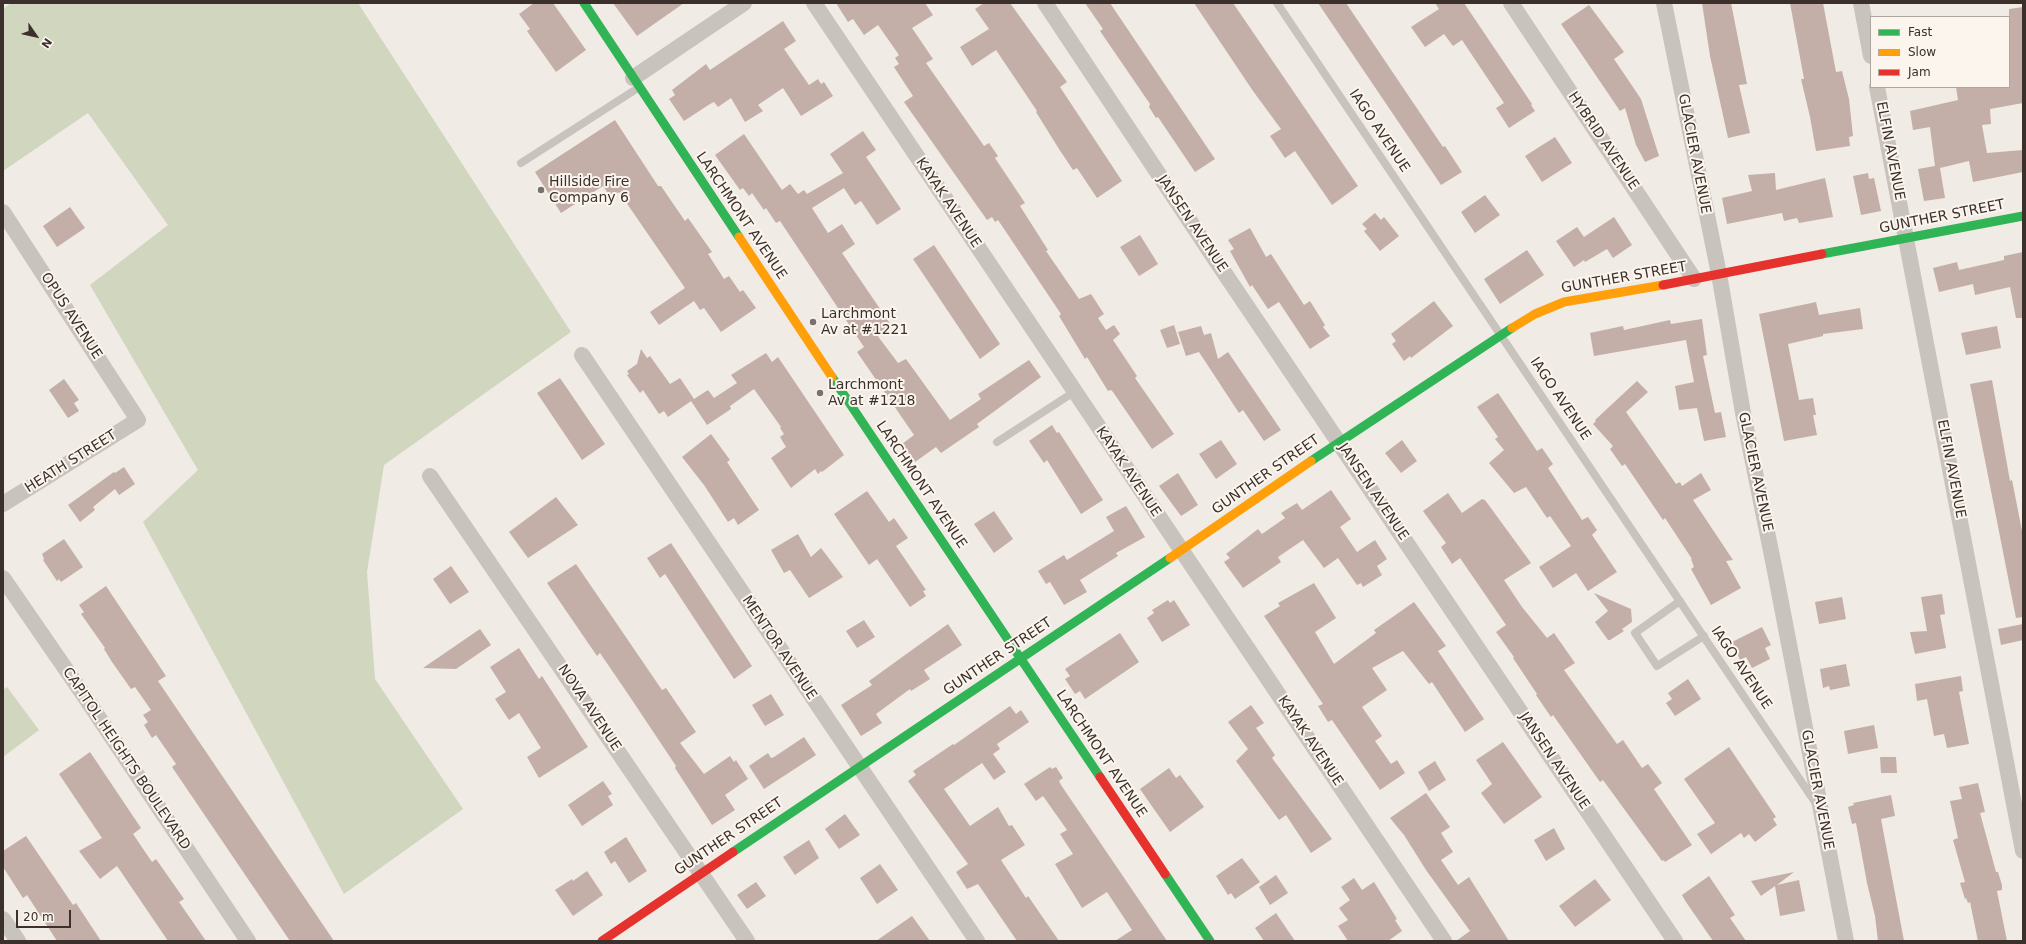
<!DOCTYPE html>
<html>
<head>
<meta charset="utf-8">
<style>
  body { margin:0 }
  #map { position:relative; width:2026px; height:944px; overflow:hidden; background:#f0ebe5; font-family:"DejaVu Sans",sans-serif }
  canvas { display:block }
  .frame { position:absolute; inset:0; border:4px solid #3b302b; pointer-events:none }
  .legend { position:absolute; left:1870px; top:16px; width:140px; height:72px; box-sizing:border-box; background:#fbf5ee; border:1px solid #aea6a0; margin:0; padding:5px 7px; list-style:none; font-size:12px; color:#3b302b }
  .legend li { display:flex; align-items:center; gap:8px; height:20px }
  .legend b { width:20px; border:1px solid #aea6a0 }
  .north { position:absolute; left:16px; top:16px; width:40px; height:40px; -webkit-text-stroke:3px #fbf5ee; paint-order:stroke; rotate:124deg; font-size:11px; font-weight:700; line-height:16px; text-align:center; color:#3b302b }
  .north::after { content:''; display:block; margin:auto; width:14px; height:18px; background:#3b302b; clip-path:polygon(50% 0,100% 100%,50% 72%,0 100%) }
  .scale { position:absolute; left:16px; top:910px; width:55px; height:18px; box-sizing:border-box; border:2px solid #3b302b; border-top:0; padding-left:5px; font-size:12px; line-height:14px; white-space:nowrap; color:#3b302b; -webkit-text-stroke:3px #fbf5ee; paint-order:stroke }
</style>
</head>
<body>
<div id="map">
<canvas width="2026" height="944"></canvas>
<div class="frame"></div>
<ul class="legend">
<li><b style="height:5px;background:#30b455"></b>Fast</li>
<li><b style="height:5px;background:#ff9f0a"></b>Slow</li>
<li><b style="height:5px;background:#e5322d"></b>Jam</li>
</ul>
<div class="north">N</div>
<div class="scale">20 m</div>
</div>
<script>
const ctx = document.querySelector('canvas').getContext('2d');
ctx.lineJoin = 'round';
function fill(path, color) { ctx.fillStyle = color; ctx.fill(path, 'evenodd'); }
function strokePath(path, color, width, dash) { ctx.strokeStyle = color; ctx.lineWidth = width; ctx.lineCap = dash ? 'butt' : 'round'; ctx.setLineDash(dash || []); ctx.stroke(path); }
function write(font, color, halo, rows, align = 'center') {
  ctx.font = font + ' "DejaVu Sans",sans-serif'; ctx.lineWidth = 4; ctx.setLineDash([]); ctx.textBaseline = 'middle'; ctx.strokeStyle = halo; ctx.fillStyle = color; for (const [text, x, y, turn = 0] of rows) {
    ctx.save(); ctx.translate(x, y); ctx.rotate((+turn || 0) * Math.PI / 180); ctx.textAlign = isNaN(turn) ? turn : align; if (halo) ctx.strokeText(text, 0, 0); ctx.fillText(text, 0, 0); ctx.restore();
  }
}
const green = new Path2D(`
  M11,3H358L571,332L384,465L367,572L375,679L463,809L344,894L143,522L198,470L90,285L168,225L88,113L3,171V9Z
  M7,687L39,730L3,757V690Z`);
const building = new Path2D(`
  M534,3H553L586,50L556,72L527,31L530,29L519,14Z
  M613,3H684L637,36Z
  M836,3H925L933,15L912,28L933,59L926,63L984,146L989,143L998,156L995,158L1025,203L1020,206L1048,250L1046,251L1079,299L1091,294L1104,314L1098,318L1106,330L1114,325L1120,334L1113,340L1137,376L1135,378L1174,434L1152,449L1113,392L1111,390L1108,391L1087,357L1085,359L1059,316L1061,314L998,220L995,222L992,217L987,220L904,102L913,96L894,67L899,64L895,58L899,55L878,25L864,35L853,19L848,22Z
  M984,3H1010L1067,82L1060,87L1122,181L1097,198L1077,168L1073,170L1059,149L1036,112L1037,111L996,50L972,66L960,47L989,29L975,9Z
  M1085,3H1110L1215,159L1195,172L1158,117L1156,118L1149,107L1150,104L1100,31L1103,29Z
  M1194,3H1233L1358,186L1332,205L1295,151L1285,158L1270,136L1281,129L1253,91Z
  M1318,3H1346L1443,147L1445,146L1462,172L1441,185Z
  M1435,3H1464L1532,104L1531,105L1535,111L1509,128L1496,108L1504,103L1462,40L1453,46L1444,34L1425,47L1411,27L1439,9Z
  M1702,3H1731L1747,84L1739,85L1750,133L1728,138L1710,56Z
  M1790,3H1823L1836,72L1842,71L1849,99L1853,136L1849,137L1850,146L1816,151L1810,117L1801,79H1804Z
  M1589,5L1624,52L1614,59L1641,99L1659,156L1645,162L1636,145L1625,108L1620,111L1561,24Z
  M2023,7V103L1990,109L1991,124L1982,125L1987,153L2023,150V172L1973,182L1969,161L1940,168L1945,198L1924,201L1918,169L1935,166L1930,127L1913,130L1910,111L1958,100L1956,87H2009V9Z
  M783,21L796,41L784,49L809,85L818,79L821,84L824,82L833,96L801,116L783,88L758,105L763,111L745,122L731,98L718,107L714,102L710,104L684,121L669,99L675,95L672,90L706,64L710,70Z
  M615,120L658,186H661L685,221L688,218L712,252L708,254L724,279L729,276L740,292L743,290L756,308L721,332L704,308L700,310L694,301L659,325L650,312L685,288L619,192L611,198L603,186L561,213L535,172Z
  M863,131L876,150L866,157L901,209L877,225L861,201L855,205L844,188L812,208L828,233L842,224L855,244L842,253L891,325L877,335L898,363L906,359L950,420L981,399L978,394L1029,360L1041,377L977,424L979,427L941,453L936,447L915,462L902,444L914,435L857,352L864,347L780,221L776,223L766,208L764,210L752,193L749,196L743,188L740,190L715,155L744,134L782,190L790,184L798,194L804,190L807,194L843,173L830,154Z
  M1555,137L1572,163L1542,182L1525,156Z
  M1775,173L1776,190L1825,178L1833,217L1799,223L1797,218L1784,221L1782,213L1727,224L1722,198L1752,191L1748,175Z
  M1868,173L1869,179L1874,178L1881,211L1861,215L1853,176Z
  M1485,195L1500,215L1475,233L1461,212Z
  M70,207L85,228L57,247L43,226Z
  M1375,213L1381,220L1384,217L1399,236L1380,251L1364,231L1367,229L1362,224Z
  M1614,217L1632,245L1613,258L1607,249L1585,262L1584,260L1574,267L1556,241L1577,227L1584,237Z
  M1250,228L1266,257L1271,254L1304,305L1310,301L1325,325L1323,327L1330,336L1310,349L1279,302L1268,309L1252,285L1250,287L1230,251L1234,249L1228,240Z
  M1140,235L1158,264L1139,276L1120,247Z
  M934,245L1000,344L980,359L913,259Z
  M1527,250L1544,275L1500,304L1484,279Z
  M2023,252V318H2016L2010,287L1975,295L1973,284L1939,292L1933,268L1957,262L1959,270L2004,260V256Z
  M1434,301L1453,326L1411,358L1410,356L1404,361L1392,344L1396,341L1391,334Z
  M1816,302L1819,315L1860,308L1863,329L1823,334V336L1788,344L1799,400L1813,398L1816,415H1813L1817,435L1784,441L1759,314Z
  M1702,319L1707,355L1703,356L1715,413L1721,412L1726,437L1704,441L1697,408L1679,410L1675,386L1694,382L1686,340L1594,356L1590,333L1623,326L1624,330L1670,320L1671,324Z
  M1174,325L1180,344L1167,348L1160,330Z
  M1201,326L1204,335L1211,333L1218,359L1228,352L1281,430L1264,441L1243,410L1239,413L1199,352L1186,356L1178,332Z
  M1997,326L2001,348L1966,355L1961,333Z
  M641,349L647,358L650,356L670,384L680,378L694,399L668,417L664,411L659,414L643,390L640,393L627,375L629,374L627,371L637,364Z
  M766,353L772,362L778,357L844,455L822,472L821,471L818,474L815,469L791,488L771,458L786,447L780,437L784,434L780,428L781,427L754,389L730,406L731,409L707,425L691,401L708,390L714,398L737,383L731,375Z
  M560,378L605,444L582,460L537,393Z
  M64,379L79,400L74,403L79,411L68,418L49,390Z
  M1992,380L2010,481L2012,480L2023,536V617L2016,618L1970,384Z
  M1637,381L1648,392L1626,412L1676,484L1680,482L1682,486L1701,473L1711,490L1693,500L1733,560L1726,561L1741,588L1711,605L1691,569L1694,567L1691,559H1692L1665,518L1663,520L1625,464L1622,466L1610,449L1613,446L1593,424L1596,421L1595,420Z
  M1498,393L1537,451L1542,448L1553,464L1548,468L1582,520L1588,517L1597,530L1592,535L1617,572L1588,591L1576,573L1553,588L1539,567L1571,546L1550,516L1547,518L1526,487L1514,493L1489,463L1504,450L1495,439L1498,437L1477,407Z
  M1052,425L1057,433L1059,432L1103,500L1081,514L1047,460L1044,463L1029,441Z
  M711,434L730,460L727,462L759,510L738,525L734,518L728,522L704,485L682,457Z
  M1221,440L1237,464L1216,479L1199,454Z
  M1402,440L1417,461L1401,473L1385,453Z
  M124,467L135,484L119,495L115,489L93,507L95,510L80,522L68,505L114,472L115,473Z
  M1178,473L1198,505L1181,516L1159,486Z
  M1331,490L1351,519L1340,527L1357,552L1375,540L1387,559L1377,566L1382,575L1363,587L1361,583L1357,585L1338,558L1324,568L1303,540L1278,557L1281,562L1243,588L1224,562L1230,558L1226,554L1258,529L1262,534L1285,518L1281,513L1297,503L1302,510Z
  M867,491L889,522L894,518L908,538L896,546L926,590L923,591L926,596L910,607L877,559L869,565L834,514Z
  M1448,493L1462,513L1482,499L1485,500L1531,563L1504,580L1522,607L1547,638L1554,633L1575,663L1564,670L1617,744L1623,740L1642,768L1648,764L1662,783L1654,789L1692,845L1665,862L1664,860L1662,861L1603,780L1600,782L1553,715L1551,717L1536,695L1537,694L1513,658L1514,657L1496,632L1506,625L1460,558L1452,564L1441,547L1446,543L1423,511Z
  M556,497L578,525L528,558L509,532Z
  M1126,506L1145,537L1116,553L1118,556L1080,580L1087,592L1064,605L1050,582L1046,584L1038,571L1064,555L1067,560L1114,531L1106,517Z
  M994,511L1013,539L994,553L974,524Z
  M798,534L811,557L821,548L843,577L809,598L790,570L784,573L771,550Z
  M64,539L83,567L61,582L59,579L57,581L43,560L44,559L42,554Z
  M671,543L752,666L734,679L665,574L660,578L647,558Z
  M576,564L662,690L666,688L696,732L680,743L704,774L730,756L734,762L736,760L748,779L725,795L735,810L712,825L675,768L676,766L628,694L600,653L597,656L547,583Z
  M451,566L469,592L450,604L433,579Z
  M1314,583L1336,618L1315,632L1334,664L1376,633L1374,630L1414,602L1446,646L1438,651L1484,719L1465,732L1432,682L1429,684L1403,651L1372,668L1387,690L1362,707L1382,736L1375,741L1391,764L1397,760L1405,773L1380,790L1332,720L1328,722L1318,706L1323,704L1264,616L1280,606L1278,603Z
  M106,586L166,676L158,681L334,941H290L172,767L176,764L156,735L152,738L144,725L148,722L143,715L151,710L135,687L131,689L112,662L104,649L105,648L81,614L84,612L79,605Z
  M1594,593L1631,609L1632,622L1622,629L1624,631L1610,640H1608L1595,622L1608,611Z
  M1942,594L1945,614L1940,615L1946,648L1915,654L1910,632L1927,631L1921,597Z
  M1842,597L1846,619L1819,624L1815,602Z
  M1168,600L1170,603L1174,600L1190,625L1162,642L1147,618L1154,613L1152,610Z
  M864,620L875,637L857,648L846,631Z
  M948,624L962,645L924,670L930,679L911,691L910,689L876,714L882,723L861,736L841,705L872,685L869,681Z
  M2023,624V640L2001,645L1998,629Z
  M1762,627L1771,645L1765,648L1770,659L1752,668L1746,657L1740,660L1732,642Z
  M480,629L491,645L456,669L423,668Z
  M1120,633L1139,662L1085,699L1080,691L1075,694L1065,679L1070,676L1065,669Z
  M519,648L539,679L542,676L588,747L539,778L527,757L541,748L519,713L509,720L495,699L506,692L490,667Z
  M1846,664L1850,686L1830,690L1829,686L1823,688L1820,669Z
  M1961,676L1963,691L1959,692L1969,744L1947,748L1944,734L1934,736L1927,699L1917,701L1915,684Z
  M1688,679L1701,699L1675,716L1666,703L1672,699L1668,693Z
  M771,694L784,715L765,726L752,705Z
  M1251,705L1264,723L1256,728L1275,755L1272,758L1332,839L1311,853L1286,815L1279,820L1236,761L1248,749L1228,722Z
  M1010,706L1016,714L1021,710L1029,722L997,744L1000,749L993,754L1006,772L994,780L982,763L944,789L970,826L998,807L1009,826L1012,825L1025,845L1001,860L1026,898L1028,896L1059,941H1017L978,884L967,889L956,872L968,864L908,781L916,775L913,771L953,744L954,745Z
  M1874,725L1878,748L1848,754L1844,731Z
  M804,737L816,755L764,789L749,766L768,753L771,758L774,757Z
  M1503,742L1542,797L1504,824L1481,793L1492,784L1476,760Z
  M1729,747L1776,817L1773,819L1777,825L1755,842L1749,834L1744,838L1741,833L1711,854L1697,834L1715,823L1684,779Z
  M90,752L141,828L133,834L152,862L156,859L184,899L179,902L206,941H168L117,866L100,879L79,851L102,838L59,774Z
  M1880,757H1896L1897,773H1881Z
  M1435,761L1446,780L1429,791L1418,772Z
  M1050,767L1052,769L1056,767L1063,778L1059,781L1061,785L1167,941H1115L1132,930L1107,892L1082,908L1055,864L1073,854L1060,834L1067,830L1043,796L1036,801L1024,784Z
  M1169,768L1176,778L1180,775L1204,807L1170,832L1140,789Z
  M603,781L612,794L608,796L613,805L582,826L568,805Z
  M1978,783L1985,812L1980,813L1996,872H1998L2002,885V890L1997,891L2007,941H1978L1970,902L1968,903L1966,898L1965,899L1960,883L1965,882L1953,840L1958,838L1950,801L1962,799L1959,787Z
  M1426,793L1450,827L1441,833L1453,852L1441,860L1458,885L1469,877L1509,941H1456L1470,931L1426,870L1404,835L1390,818Z
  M1891,795L1895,816L1881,819L1904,941H1878L1875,916L1867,883L1856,823L1852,824L1848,807L1854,805L1853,803Z
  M845,814L860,835L839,849L825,829Z
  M1554,828L1565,849L1546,861L1534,840Z
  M26,836L73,905L76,903L101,941H57L27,895L23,898L3,867V851Z
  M626,837L647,871L629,883L615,861L611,864L604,852Z
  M809,840L819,858L795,875L783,857Z
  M1242,858L1260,882L1235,899L1231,893L1228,895L1216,876Z
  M880,864L898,890L877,904L860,878Z
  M587,871L603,895L573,916L555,890L572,879L573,881Z
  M1794,872L1777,885L1799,880L1805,911L1780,916L1775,886L1761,896L1751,881Z
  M1276,875L1288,893L1270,905L1259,887Z
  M1709,876L1735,915L1730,918L1746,941H1713L1686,902L1682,895Z
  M1354,878L1362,890L1374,882L1397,919L1395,920L1402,931L1388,941H1348L1338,926L1348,920L1339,908L1350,900L1341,887Z
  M1595,879L1611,900L1575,927L1559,906Z
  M756,882L766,896L747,909L737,895Z
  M1276,913L1295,941H1264L1255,928Z
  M912,916L930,941H876Z`);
const lane = new Path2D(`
  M1277,3L1815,802
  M521,163L638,88
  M997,442L1074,392
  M1680,601L1635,633L1657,666L1704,636`);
const street = new Path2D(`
  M814,3L1444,941
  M1045,3L1217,262L1675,941
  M1511,3L1694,279
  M1664,3L1719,274L1743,413L1774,566L1846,941
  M1861,3L1871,56
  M633,78L744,3
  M1877,87L2023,851
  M3,212L138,420L3,504
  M582,355L977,941
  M430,476L747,941
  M3,578L85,697L248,941
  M3,919L18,941`);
const fast = new Path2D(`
  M584,3L739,237
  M1822,254L2023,216
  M832,377L1100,777
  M1311,461L1512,328
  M733,852L1170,558
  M1165,874L1210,941`);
const slow = new Path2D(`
  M739,237L832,377
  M1512,328L1535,314L1564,302L1663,285
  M1170,558L1311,461`);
const jam = new Path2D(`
  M1663,285L1822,254
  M1100,777L1165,874
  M602,941L733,852`);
const markers = [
  [541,190,4,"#7a716c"],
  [813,322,4,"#7a716c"],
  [820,393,4,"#7a716c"]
];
const streetNames = [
  ["IAGO AVENUE",1379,131,56],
  ["HYBRID AVENUE",1603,141,56],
  ["ELFIN AVENUE",1890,151,79],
  ["GLACIER AVENUE",1694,154,79],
  ["KAYAK AVENUE",948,203,56],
  ["LARCHMONT AVENUE",741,216,56],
  ["GUNTHER STREET",1942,217,-11],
  ["JANSEN AVENUE",1192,224,56],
  ["GUNTHER STREET",1624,278,-10],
  ["OPUS AVENUE",71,316,57],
  ["IAGO AVENUE",1560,399,56],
  ["HEATH STREET",71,462,-32],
  ["ELFIN AVENUE",1951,469,79],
  ["KAYAK AVENUE",1128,472,56],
  ["GLACIER AVENUE",1755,472,78],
  ["GUNTHER STREET",1266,475,-35],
  ["LARCHMONT AVENUE",921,485,56],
  ["JANSEN AVENUE",1373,492,56],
  ["MENTOR AVENUE",779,648,56],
  ["GUNTHER STREET",998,657,-34],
  ["IAGO AVENUE",1741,668,56],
  ["NOVA AVENUE",589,708,56],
  ["KAYAK AVENUE",1310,741,56],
  ["LARCHMONT AVENUE",1101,754,56],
  ["CAPITOL HEIGHTS BOULEVARD",126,759,56],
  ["JANSEN AVENUE",1554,761,56],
  ["GLACIER AVENUE",1817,790,79],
  ["GUNTHER STREET",729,837,-34]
];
const poiNames = [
  ["Hillside Fire",549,182],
  ["Company 6",549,198],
  ["Larchmont",821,314],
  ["Av at #1221",821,330],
  ["Larchmont",828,385],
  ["Av at #1218",828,401]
];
fill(green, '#d1d6bf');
fill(building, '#c3afa7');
strokePath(lane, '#c9c3be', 8);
strokePath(street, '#c9c3be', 16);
strokePath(fast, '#30b455', 9);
strokePath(slow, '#ff9f0a', 9);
strokePath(jam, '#e5322d', 9);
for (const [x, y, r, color] of markers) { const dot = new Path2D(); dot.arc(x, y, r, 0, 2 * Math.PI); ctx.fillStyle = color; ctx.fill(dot); strokePath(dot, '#fbf5ee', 1.5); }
write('14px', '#3b302b', '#fbf5ee', streetNames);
write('14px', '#3b302b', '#fbf5ee', poiNames, 'left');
</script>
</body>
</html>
